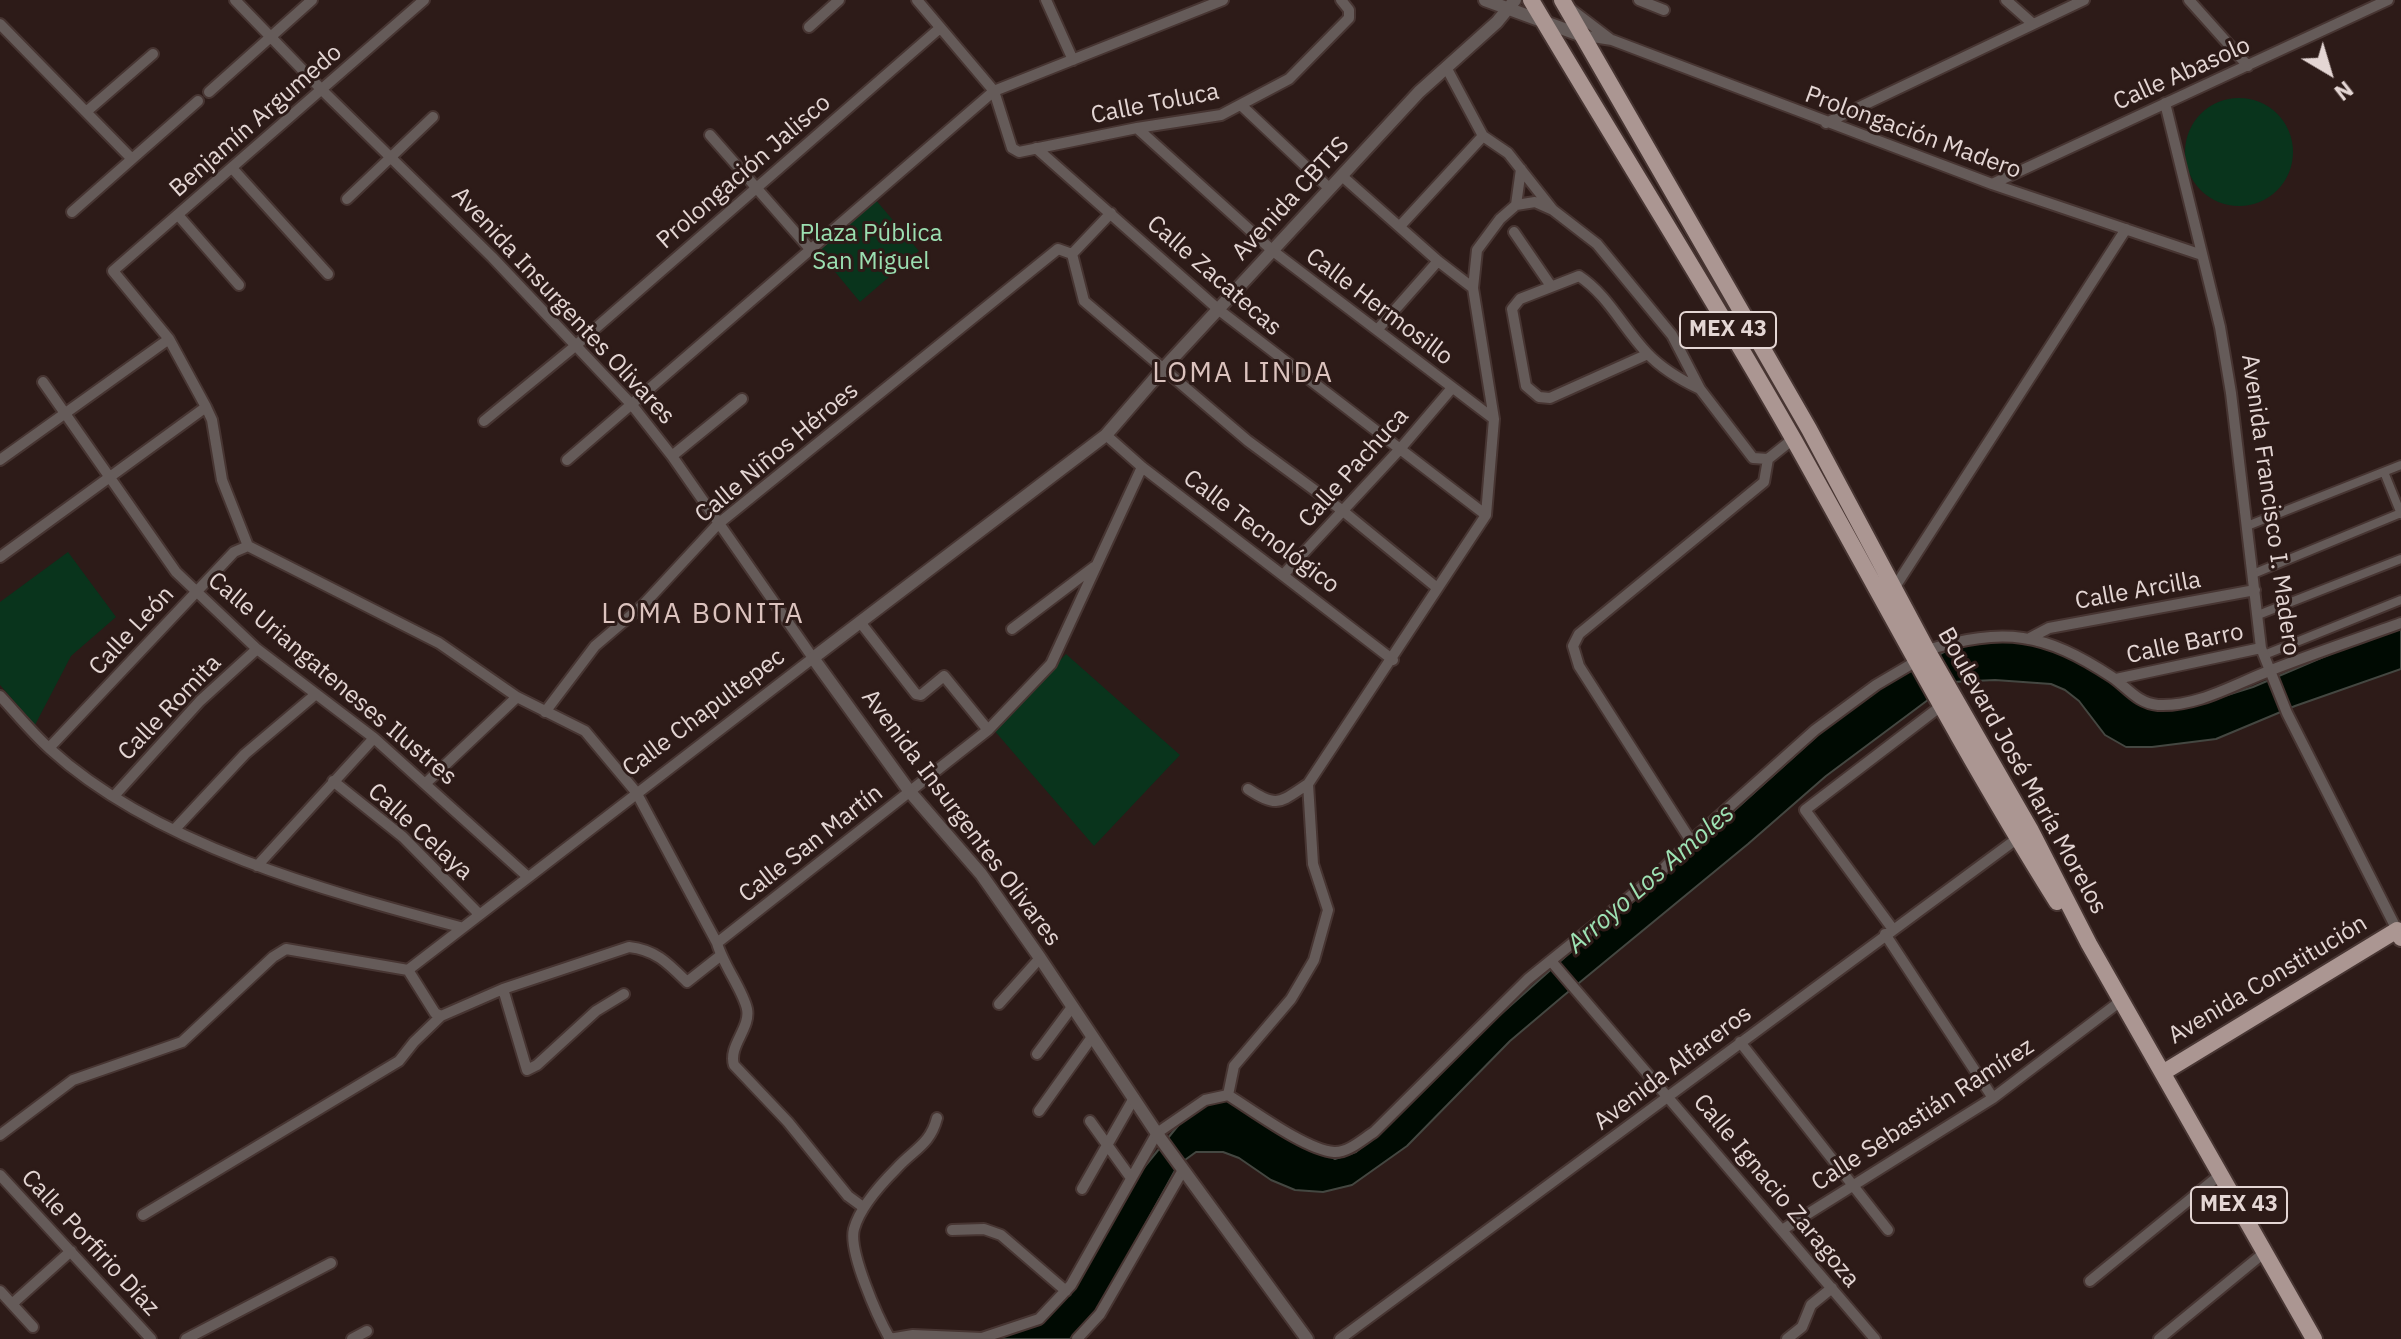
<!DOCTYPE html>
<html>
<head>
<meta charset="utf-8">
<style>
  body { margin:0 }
  #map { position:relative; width:2401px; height:1339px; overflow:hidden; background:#2d1b18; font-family:"IBM Plex Sans",sans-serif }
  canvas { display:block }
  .north { position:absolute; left:2289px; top:32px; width:80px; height:80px; -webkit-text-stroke:6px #2d1b18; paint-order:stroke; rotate:142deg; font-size:22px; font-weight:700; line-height:32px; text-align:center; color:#e4d6d4 }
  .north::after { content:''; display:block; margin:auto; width:28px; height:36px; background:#e4d6d4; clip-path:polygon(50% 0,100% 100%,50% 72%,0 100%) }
</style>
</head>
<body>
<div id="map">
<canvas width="2401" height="1339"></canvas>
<div class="north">N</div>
</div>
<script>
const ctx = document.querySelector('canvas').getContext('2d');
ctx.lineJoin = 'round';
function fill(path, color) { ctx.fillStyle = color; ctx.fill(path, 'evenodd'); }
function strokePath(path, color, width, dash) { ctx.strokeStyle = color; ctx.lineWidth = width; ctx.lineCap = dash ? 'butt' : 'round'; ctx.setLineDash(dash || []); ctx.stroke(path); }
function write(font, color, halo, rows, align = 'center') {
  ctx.font = font + ' "IBM Plex Sans",sans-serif'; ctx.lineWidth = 6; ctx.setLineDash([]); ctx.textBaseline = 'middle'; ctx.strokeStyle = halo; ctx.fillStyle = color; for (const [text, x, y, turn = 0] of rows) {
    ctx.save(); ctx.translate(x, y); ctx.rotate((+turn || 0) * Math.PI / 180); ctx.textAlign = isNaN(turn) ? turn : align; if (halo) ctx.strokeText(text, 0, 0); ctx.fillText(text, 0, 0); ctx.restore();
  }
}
const green = new Path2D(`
  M2185 152a54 54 0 1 1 108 0a54 54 0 1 1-108 0Z
  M875,199L919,251L860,302L817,250Z
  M68,552L116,617L71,656L35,725L0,685V602Z
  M1066,654L1180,755L1094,846L993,729Z`);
const water = new Path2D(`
  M2401,624V669L2295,706L2216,739L2152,747H2126L2105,735L2079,701L2065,690L2051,684L1995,680L1952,682L1826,776L1748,844L1562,997L1510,1041L1407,1146L1352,1185L1323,1192L1295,1190L1271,1180L1239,1158L1223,1152H1196L1178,1165L1097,1312L1070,1339H991L1041,1322L1058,1306L1072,1290L1133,1181L1181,1122L1205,1104L1228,1100L1335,1159L1356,1152L1373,1138L1482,1031L1601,925L1660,878L1851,705L1960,643L1995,636L2035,642L2087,664L2134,700L2205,702L2253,687Z`);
const pedestrian = new Path2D(`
  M2384,472L2401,514
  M2247,526L2401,465
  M2253,574L2401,513
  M2258,615L2401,559
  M2264,655L2401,600`);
const minor = new Path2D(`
  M235,0L322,90L492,257L632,405L672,456L813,658L408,970
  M424,0L113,271L169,339L206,407L212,420L222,480L248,546L439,643L517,697L585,731L636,792L717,943C723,965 743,990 747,1009C751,1028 728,1046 734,1065L788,1122L848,1196L863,1207
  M917,0L994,91L1012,148L1019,152L1137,128L1221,115L1289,79L1349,18V10L1341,0
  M1046,0L1073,60
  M1639,0L1664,10
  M2006,0L2033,24
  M2189,0L2248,66
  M1572,10L1610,39
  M0,24L132,159L198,101
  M809,27L839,0
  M1580,35L1612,40L1992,184L2202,255
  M1446,67L1483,136L1508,153L1553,210L1597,244L1672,335L1700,389L1753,458L1768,459L1793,439
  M209,92L312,0
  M2165,103L2220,327L2231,393L2261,648L2287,713L2397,930
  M1242,106L1330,189
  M86,112L153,54
  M1826,123L2084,0
  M1137,128L1273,251L1494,419
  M710,135L810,249
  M1036,148L1219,310L1486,515
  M232,168L328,274
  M1342,176L1438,261L1473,288
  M1992,184L2388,0
  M347,199L433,117
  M1516,205L1521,169
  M72,212L132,159
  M178,215L239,285
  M1401,225L1483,136
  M1514,232L1551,286
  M1072,254L1084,301L1248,441L1343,511L1436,587
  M1072,254L1111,213
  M1378,329L1438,261
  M1648,354L1550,398L1539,397L1526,386L1512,309L1520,299L1579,276C1608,295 1623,328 1647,353C1661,368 1681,380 1700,389
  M43,382L176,572L257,649L374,738L528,877
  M484,421L574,347L940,28
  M1106,435L1142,467L1393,660
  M672,456L742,399
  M0,460L169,339
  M567,460L994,91L1223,0
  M0,557L206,407
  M1284,574L1400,449L1452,388
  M1893,590L2126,229
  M860,622L916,694L921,695L944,676L988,730
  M1012,629L1094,567
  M2030,638L2049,628L2255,590
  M1927,650C2004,627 2044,632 2112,677C2128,688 2137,703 2158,705C2197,707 2233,685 2269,671C2312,654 2357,639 2401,623
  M2116,679L2261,648
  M0,696C16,713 32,733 50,749C155,845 325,891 460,927
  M545,712L595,646L643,605L718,524L1058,249L1072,254
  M49,748L234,552L248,546
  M333,781L403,837L479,914
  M426,783L517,697
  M1248,789C1278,809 1280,802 1308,784
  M114,796L200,701L257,649
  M174,830L245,754L316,694
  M1691,841L1579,666L1573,646L1579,634L1764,482L1768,459
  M257,866L374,738
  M1892,928L1805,810L1941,706
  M1885,934L1993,1098
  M717,943L988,730L1051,664L1142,467
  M1551,961L1875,1339
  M408,970L435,1013L441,1016
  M503,989L527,1070L537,1065L596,1011L624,994
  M999,1004L1040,958
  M1740,1042L1888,1230
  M1037,1054L1072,1007
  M1228,1095L1234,1066L1291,999L1314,960L1328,910L1313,864L1308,784L1486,515L1494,419L1473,288L1477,250L1500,219L1516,205L1535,202L1553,210
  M1039,1111L1092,1037
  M1090,1121L1131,1178
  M0,1135L73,1080L182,1042L273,957L286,949L408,970
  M0,1175L151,1339
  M1082,1189L1134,1098
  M143,1215L399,1061L414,1042L441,1016L503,989L629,947C656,950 668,963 687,982L720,956
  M952,1230L984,1229L1001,1235L1066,1291
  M1782,1230L1993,1098L2122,1000
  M2090,1281L2221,1174
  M0,1291L33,1327
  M12,1304L71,1251
  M186,1339L331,1263
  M352,1339L367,1331
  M889,1339L913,1335L982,1338L1039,1319L1071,1285L1157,1133L1205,1100L1228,1095C1254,1111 1306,1150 1334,1152C1348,1153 1363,1139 1374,1132L1528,979L1658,874L1691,841L1815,730L1876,685L1915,662
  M890,1339C878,1318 848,1251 854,1229C860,1207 880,1185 896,1169C914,1149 930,1145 937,1118
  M1077,1339L1100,1314L1183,1170
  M1340,1339L2022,835
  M1787,1339L1802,1327L1811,1305L1832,1288
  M2159,1339L2265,1252`);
const tertiary = new Path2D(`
  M1485,0L1580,35
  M1307,1339L1160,1138L1040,958L981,874L910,792L813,658L1106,435L1163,369L1419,92L1497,22L1515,0`);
const primary = new Path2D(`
  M1531,0C1618,147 1710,292 1794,440C1881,595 1963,752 2057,902
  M1562,0L1809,429L1927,650L2030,829L2089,944L2314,1339
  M2164,1072L2397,930L2401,938`);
const shields = [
  [1728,330,96],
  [2239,1205,96]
];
const shieldNames = [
  ["MEX 43",1728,330],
  ["MEX 43",2239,1205]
];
const streetNames = [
  ["Calle Abasolo",2182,74,-24],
  ["Calle Toluca",1155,104,-11],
  ["Benjamín Argumedo",256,121,-41],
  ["Prolongación Madero",1913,133,20],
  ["Prolongación Jalisco",744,172,-41],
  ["Avenida CBTIS",1291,199,-47],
  ["Calle Zacatecas",1214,276,41],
  ["Avenida Insurgentes Olivares",563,306,47],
  ["Calle Hermosillo",1379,307,37],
  ["Calle Niños Héroes",777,453,-40],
  ["Calle Pachuca",1354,468,-48],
  ["Avenida Francisco I. Madero",2270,505,82],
  ["Calle Tecnológico",1261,532,37],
  ["Calle Arcilla",2138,591,-10],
  ["Calle León",132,631,-47],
  ["Calle Barro",2185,644,-12],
  ["Calle Uriangateneses Ilustres",332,679,40],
  ["Calle Romita",170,708,-46],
  ["Calle Chapultepec",704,713,-37],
  ["Boulevard José María Morelos",2022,771,61],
  ["Avenida Insurgentes Olivares",961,818,53],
  ["Calle Celaya",420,832,42],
  ["Calle San Martín",811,844,-38],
  ["Avenida Constitución",2268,980,-31],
  ["Avenida Alfareros",1673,1068,-37],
  ["Calle Sebastián Ramírez",1923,1115,-33],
  ["Calle Ignacio Zaragoza",1776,1191,50],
  ["Calle Porfirio Díaz",90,1243,47]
];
const parkNames = [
  ["Plaza Pública",871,234],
  ["San Miguel",871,262]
];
const waterNames = [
  ["Arroyo Los Amoles",1651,879,-41]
];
const quarterNames = [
  ["LOMA LINDA",1243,374],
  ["LOMA BONITA",703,615]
];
fill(green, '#09341c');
fill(water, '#000a02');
strokePath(water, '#444741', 2);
strokePath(pedestrian, '#473532', 12);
strokePath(minor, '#473532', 14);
strokePath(tertiary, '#473532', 16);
strokePath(primary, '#473532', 20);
strokePath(pedestrian, '#655b59', 8);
strokePath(minor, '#655b59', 10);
strokePath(tertiary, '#655b59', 12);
strokePath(primary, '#ab9692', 16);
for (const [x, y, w] of shields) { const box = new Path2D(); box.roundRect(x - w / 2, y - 18, w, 36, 6); ctx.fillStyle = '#2d1b18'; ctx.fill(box); strokePath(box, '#e4d6d4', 2); }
write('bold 22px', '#e4d6d4', null, shieldNames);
write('24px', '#e4d6d4', '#2d1b18', streetNames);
write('24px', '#9bdfb1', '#2d1b18', parkNames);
write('italic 26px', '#9ee2b4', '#2d1b18', waterNames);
ctx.letterSpacing = '2px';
write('28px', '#dcc3be', '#2d1b18', quarterNames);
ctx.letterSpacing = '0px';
</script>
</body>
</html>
